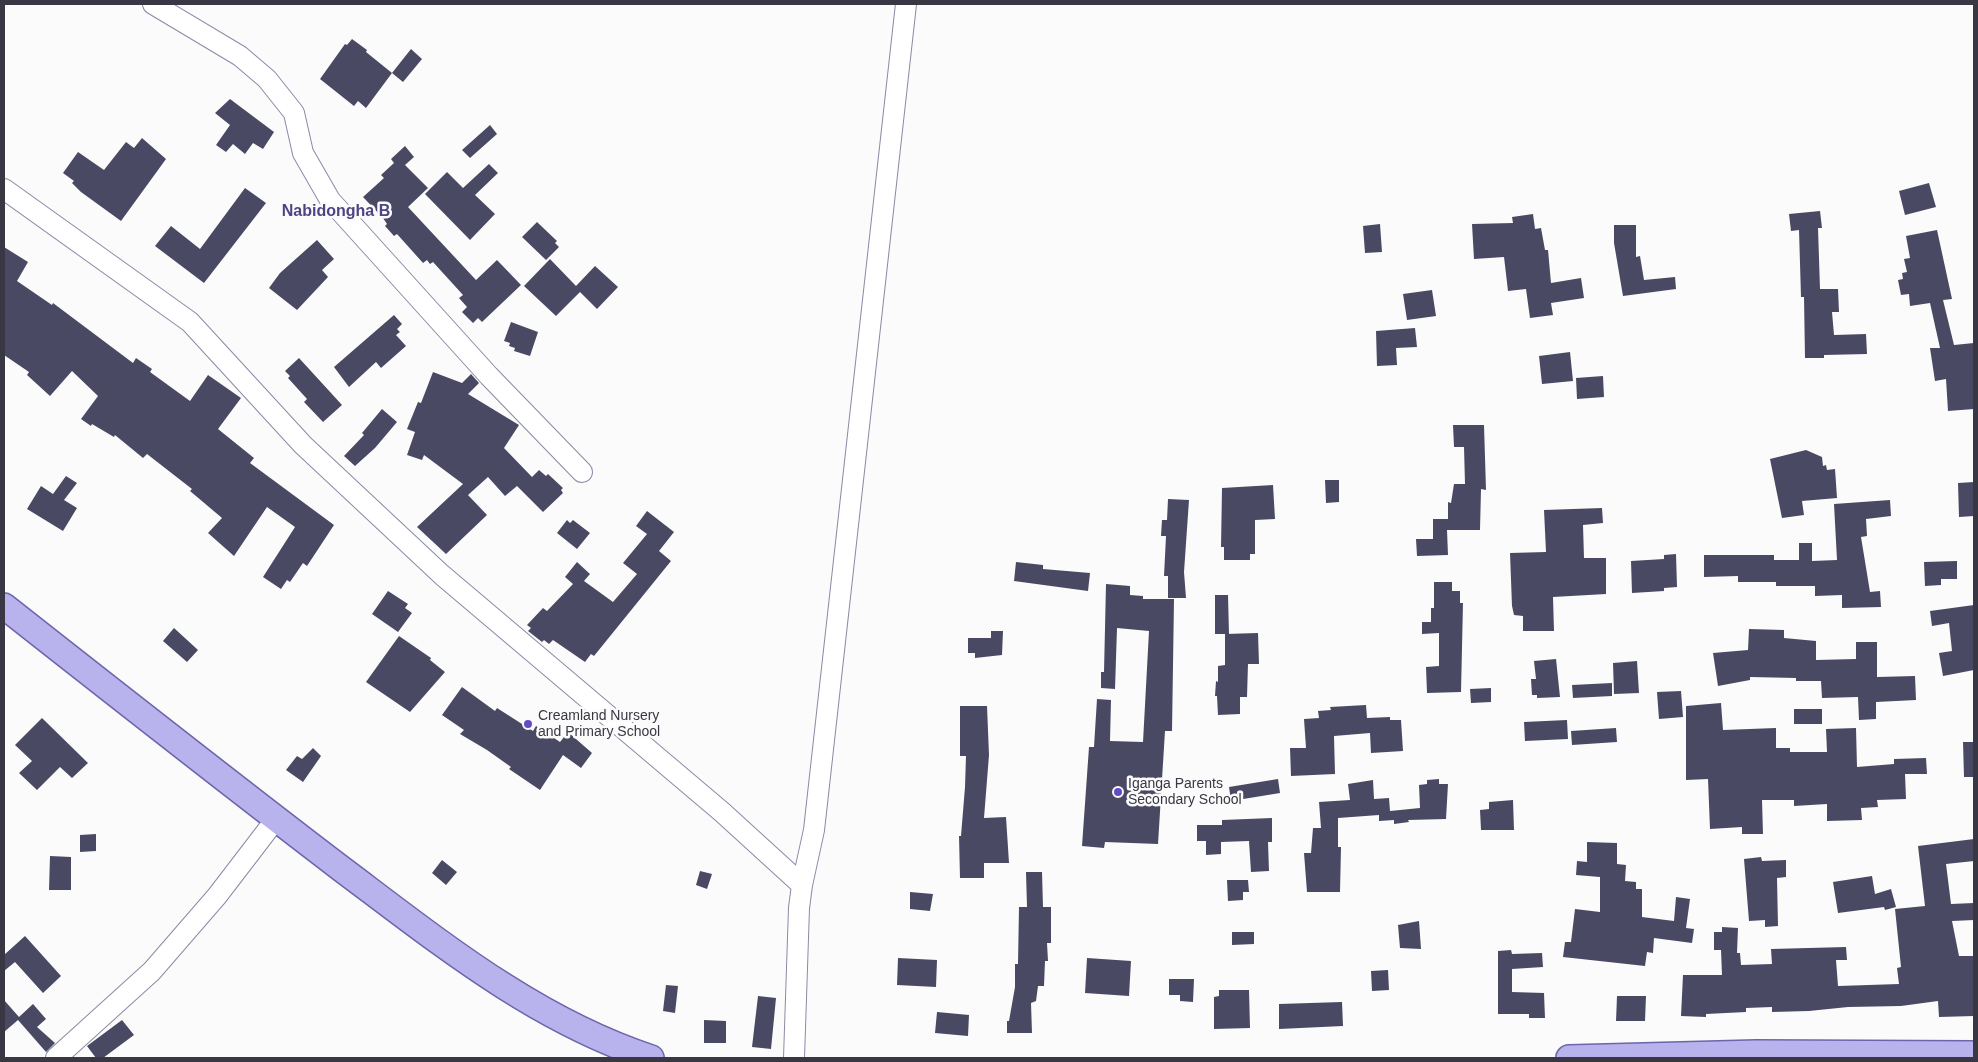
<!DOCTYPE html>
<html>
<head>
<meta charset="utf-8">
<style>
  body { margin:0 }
  #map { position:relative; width:1978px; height:1062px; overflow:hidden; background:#fbfbfb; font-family:Helvetica,sans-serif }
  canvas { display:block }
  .frame { position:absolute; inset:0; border:5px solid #383743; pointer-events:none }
</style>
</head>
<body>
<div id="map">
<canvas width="1978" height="1062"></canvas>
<div class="frame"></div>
</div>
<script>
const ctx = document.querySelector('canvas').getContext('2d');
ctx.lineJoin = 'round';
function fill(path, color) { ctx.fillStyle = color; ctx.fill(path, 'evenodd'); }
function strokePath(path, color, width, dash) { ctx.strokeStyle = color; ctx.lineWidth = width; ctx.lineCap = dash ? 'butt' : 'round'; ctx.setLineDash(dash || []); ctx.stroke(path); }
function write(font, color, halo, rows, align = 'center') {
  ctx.font = font + ' Helvetica,sans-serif'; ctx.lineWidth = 5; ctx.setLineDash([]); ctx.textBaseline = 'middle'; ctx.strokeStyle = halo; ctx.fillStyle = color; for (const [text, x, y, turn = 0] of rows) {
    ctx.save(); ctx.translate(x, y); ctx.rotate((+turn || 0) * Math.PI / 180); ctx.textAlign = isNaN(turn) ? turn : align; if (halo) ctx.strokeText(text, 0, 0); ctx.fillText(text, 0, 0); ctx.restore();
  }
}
const building = new Path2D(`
  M352,39L367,50L366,52L392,73L411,49L422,59L403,82L392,73L366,108L358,101L354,106L320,79L345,44L347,45Z
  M230,99L274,132L263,149L253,143L245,154L233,144L226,152L216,145L230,125L215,113Z
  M490,125L497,134L470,158L462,150Z
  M142,138L166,159L121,221L81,192L72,183L74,181L63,173L78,152L104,170L126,142L134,148Z
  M405,146L414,157L405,165L428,188L408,207L476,280L497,260L521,285L482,322L478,318L473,323L462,312L467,307L459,298L463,295L433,262L430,264L427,260L423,263L397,234L394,236L385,226L387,224L383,218L363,197L384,178L381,175L394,163L391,159Z
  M489,164L498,173L475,195L495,214L470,240L425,194L447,172L463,188Z
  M1929,183L1936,207L1905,215L1899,191Z
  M245,188L266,203L204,283L155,246L171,226L200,249Z
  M1820,211L1822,228H1818L1820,289H1838L1839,312H1832L1834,335L1866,334L1867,354L1824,355V358H1805L1804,297H1801L1799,230L1791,231L1789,214Z
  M1533,214L1535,229L1541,228L1545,250H1548L1551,283L1581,278L1584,298L1551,303L1553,315L1530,318L1526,289L1508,291L1504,257L1474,259L1472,224L1513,223L1512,217Z
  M537,222L557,241L555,243L559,247L546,260L522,237Z
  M1380,224L1382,252L1365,253L1363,226Z
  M1614,225H1636V257L1640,256L1644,280L1675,277L1676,289L1623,296L1614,243Z
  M1937,230L1952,299L1943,300L1954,345L1974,343V409L1948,411L1946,379L1935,381L1930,348H1940L1930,303L1910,306L1909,294L1901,295L1898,280L1903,279L1902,273L1907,272L1904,259L1910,258L1906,236Z
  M317,240L334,259L322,270L328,277L297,310L269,288L280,273Z
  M4,247L28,262L17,281L52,305L53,303L133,363L136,358L152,369L150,372L190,401L208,375L241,398L218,429L254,458L250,463L334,525L307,566L303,563L290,582L287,580L281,589L263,577L295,527L267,507L234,556L208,533L222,518L190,491L192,489L147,454L143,458L115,435L114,437L92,424L91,426L81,419L98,396L72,371L50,396L27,375L29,372L4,355Z
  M550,259L576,286L595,266L618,287L597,309L580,292L556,316L524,286Z
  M1432,290L1436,316L1407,320L1403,294Z
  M394,315L402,324L397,329L400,332L396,335L406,346L381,368L376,362L349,387L334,367Z
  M511,322L538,332L530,356L514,351L515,348L509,346L510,343L504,341Z
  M1415,328L1417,347L1396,348L1397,365L1377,366L1376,331Z
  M1570,352L1573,381L1542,384L1539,356Z
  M299,358L342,405L323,422L304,402L307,399L288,378L290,376L285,371Z
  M433,372L462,383L471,374L479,383L468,394L519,425L504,448L532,477L539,470L546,476L548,474L563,488L561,490L563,493L543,512L517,486L505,496L488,477L468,495L487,515L446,554L417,527L463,484L424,455L422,460L407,455L415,432L407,429L418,402L421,403Z
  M1603,376L1604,397L1577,399L1576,378Z
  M382,409L397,422L375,448L355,466L344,456L364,435L362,433Z
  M1453,425H1484L1486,490L1481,489L1480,530H1447L1448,555L1417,556L1416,539H1433V519H1448V502L1451,503L1454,484H1465L1464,447H1454Z
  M1806,450L1822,457L1823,466L1826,465L1827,470L1835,469L1837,498L1802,501L1804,515L1782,518L1770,459Z
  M66,476L77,483L64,500L77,508L63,531L27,509L41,486L53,494Z
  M1325,480H1339V502L1326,503Z
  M1974,482V516L1959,517L1958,483Z
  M1273,485L1275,519L1255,520V554H1250V560H1224V547H1221L1222,488Z
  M1168,499L1189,500L1184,572L1186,598H1168V576H1164L1166,536H1161L1162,520H1167Z
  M1890,500L1891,516L1866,519L1867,536L1861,537L1870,592L1880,591L1881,607L1842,608V595L1815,596V586H1776V582H1738V576L1704,577V555H1774V560H1799V543H1812V561L1837,560L1834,504Z
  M1602,508L1603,523L1583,525L1584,558H1606V594L1553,597L1554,631H1523V616L1514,615L1512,606L1510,553L1546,552L1544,510Z
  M647,511L674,532L659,551L671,561L594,656L591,654L585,662L553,640L549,644L544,640L542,642L528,631L531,628L527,625L543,608L547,611L573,584L565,577L577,562L590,574L584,581L613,602L637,574L623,563L647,534L636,526Z
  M567,520L570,523L573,520L590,533L577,549L557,533Z
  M1676,554L1677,587L1664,588V591L1632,593L1631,561L1664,559V555Z
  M1957,561V579H1941V585L1925,586L1924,562Z
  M1016,562L1043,565V569L1090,573L1088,591L1014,581Z
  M1434,582H1452V591H1460V603H1463L1461,692L1427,693L1426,667L1439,666V633L1422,634V622H1431V608H1434Z
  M1106,584L1130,586V595L1143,596V599H1174L1172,731H1165L1158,844L1105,842L1104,848L1082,846L1089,747H1094L1097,699L1111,700L1110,741L1143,742L1149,631L1117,628L1115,689L1101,688V672H1104Z
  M388,591L408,604L405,608L412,613L398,632L372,614Z
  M1215,595H1228L1229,634H1215Z
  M1974,605V670L1943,676L1939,653L1952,651L1949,623L1932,626L1930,611Z
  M174,628L198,650L187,662L163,641Z
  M1749,629L1784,630V638L1816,641V660L1856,659V642H1877V677L1915,676L1916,700L1876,702V719L1859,720L1858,697L1822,698L1821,681H1796V678L1750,677V680L1718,686L1713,653L1748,650Z
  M991,631H1003L1002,655L975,658V653H968V638H991Z
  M1258,633L1259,664H1248L1247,697H1240V714L1218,715L1217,696H1215L1216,681L1218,682V666L1225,665V634Z
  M399,636L431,658L430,660L445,672L410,712L366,682Z
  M1556,659L1560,697L1537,698V695H1532L1531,679H1536L1534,661Z
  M1637,661L1639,693L1614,694L1613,663Z
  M1612,683V696L1573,698L1572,685Z
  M462,687L495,711L497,708L533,731L536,726L560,742L568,732L592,753L581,768L563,755L540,790L509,769L511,767L487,750L460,734L464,730L442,715Z
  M1491,688V702L1471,703L1470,689Z
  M1681,691L1683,717L1659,719L1657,692Z
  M1721,703L1723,730L1776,728V748H1790V752H1827L1826,729L1856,728L1857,767L1894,764V759L1926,758L1927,774H1905L1906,799L1877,800L1878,807L1861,808L1862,820L1827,821V804L1794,806V800H1762L1763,834H1742V827L1710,829L1708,779L1686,780V706Z
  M1366,705L1367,718L1390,717V720H1401L1403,751L1371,753L1370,733L1334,736L1335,774L1291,776L1290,748H1306L1304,719L1319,718L1318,711L1331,710L1330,707Z
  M960,706H987L989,755L984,818L1006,817L1009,863H984V878H960L959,836H961L965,787L966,756H960Z
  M1794,709H1822V724H1794Z
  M42,718L88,763L72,778L60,767L37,790L19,773L32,761L15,745Z
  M1567,720L1568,739L1525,741L1524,722Z
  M1616,728L1617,742L1572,745L1571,731Z
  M1963,742H1974V777H1964Z
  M313,748L321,756L303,782L286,770L297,756L302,759Z
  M1278,779L1280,793L1231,801L1229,787Z
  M1439,779V784H1448L1446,819L1408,820L1409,822L1394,824V820L1379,821V815L1338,818V847H1341L1340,892H1307L1304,853H1311L1313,828H1321L1319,802L1350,800L1348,784L1373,780L1374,799L1389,798L1390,811L1420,808L1419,785L1427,784V780Z
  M1513,800L1514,830H1481L1480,810L1489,809V802Z
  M1272,818V842H1268L1269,871L1251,872L1249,841L1221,842V854L1206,855V841H1197V825H1222V820Z
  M96,834V851L80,852V835Z
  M1974,839V861L1946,864L1951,904L1974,903V920L1952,921L1959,956H1974V1016L1939,1017L1938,1001L1901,1006L1848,1007L1809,1011L1772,1012V1007L1746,1008V1012L1706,1014V1017L1681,1016L1683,975H1722L1721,950H1714V932H1722V927L1738,928L1737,953H1740L1741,965L1772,964L1771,949L1846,947L1847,960H1836L1838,986L1899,984L1897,968L1901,967L1895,909L1925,906L1918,846Z
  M1587,842L1617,843V864L1626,865L1625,881L1636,882V889H1642V917L1674,921L1676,897L1690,899L1686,928L1694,929L1692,943L1654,938L1653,953L1647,952L1645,966L1563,957L1565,942H1571L1575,909L1600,912V877L1576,875L1577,861L1587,862Z
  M50,856L71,857V890H49Z
  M1761,857L1762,861L1786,860V877L1777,878L1778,926L1765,927V920L1749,921L1744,859Z
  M442,860L457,872L446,885L432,873Z
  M700,871L712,874L707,889L696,885Z
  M1026,872H1042L1043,907H1051V943H1047L1048,961H1045L1044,986H1038L1036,1001L1031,1003L1032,1033H1007V1021H1009L1015,987V964H1018L1019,907H1027Z
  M1872,876L1875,894L1891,889L1896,907L1885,910L1884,907L1838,913L1833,882Z
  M1227,880H1248L1249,892H1243V900L1228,901Z
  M910,892L933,894L930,911L910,909Z
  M1419,921L1421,949L1400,948L1398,925Z
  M1232,932H1254V944L1232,945Z
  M25,936L61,976L43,993L15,962L4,971V955Z
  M1511,950L1512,954L1542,953L1543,967L1512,969V992L1544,993L1545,1018H1529V1014H1498V951Z
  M898,958L937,960L936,987L897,985Z
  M1087,958L1131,961L1129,996L1085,993Z
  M1388,970L1389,990L1372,991L1371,971Z
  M1169,979H1194L1193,1002L1180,1001V995H1169Z
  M666,985L678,986L675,1013L663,1011Z
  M1219,990H1249L1250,1028L1214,1029V997L1219,996Z
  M758,996L776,998L771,1049L752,1047Z
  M1617,996H1646L1645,1021H1616Z
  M4,1000L19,1017L33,1004L46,1019L37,1027L55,1043L46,1052L18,1020L4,1032Z
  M1342,1002L1343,1026L1279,1029V1004Z
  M937,1012L969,1015L968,1036L935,1033Z
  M122,1020L134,1035L103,1058H96L87,1046Z
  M704,1020L726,1021V1043H704Z`);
const minor = new Path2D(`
  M153,4L240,56L267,79L294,113L303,153L330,200L489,376L582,472
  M4,189L190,322L303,445L442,575L722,812L802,885
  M56,1058L152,971L217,896L276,819
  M794,1058L799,908L802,885L814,830L906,4`);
const major = new Path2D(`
  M4,606C117,695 229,783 343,870C439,942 535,1020 651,1058
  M1569,1058L1756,1053L1974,1054`);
const markers = [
  [528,724,5,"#624bc4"],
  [1118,792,5,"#624bc4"]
];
const poiNames = [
  ["Creamland Nursery",538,716],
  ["and Primary School",538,732],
  ["Iganga Parents",1128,784],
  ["Secondary School",1128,800]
];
const quarterNames = [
  ["Nabidongha B",336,212]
];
fill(building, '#4a4963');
strokePath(minor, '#8a8aa6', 22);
strokePath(major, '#6d65aa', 28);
strokePath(minor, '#fff', 20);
strokePath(major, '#b8b2ed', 25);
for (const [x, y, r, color] of markers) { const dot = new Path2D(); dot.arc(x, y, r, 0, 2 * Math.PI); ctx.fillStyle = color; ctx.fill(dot); strokePath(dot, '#fbfbfb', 2); }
write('14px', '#383743', '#fbfbfb', poiNames, 'left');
write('bold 16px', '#4d4583', '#fbfbfb', quarterNames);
</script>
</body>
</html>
